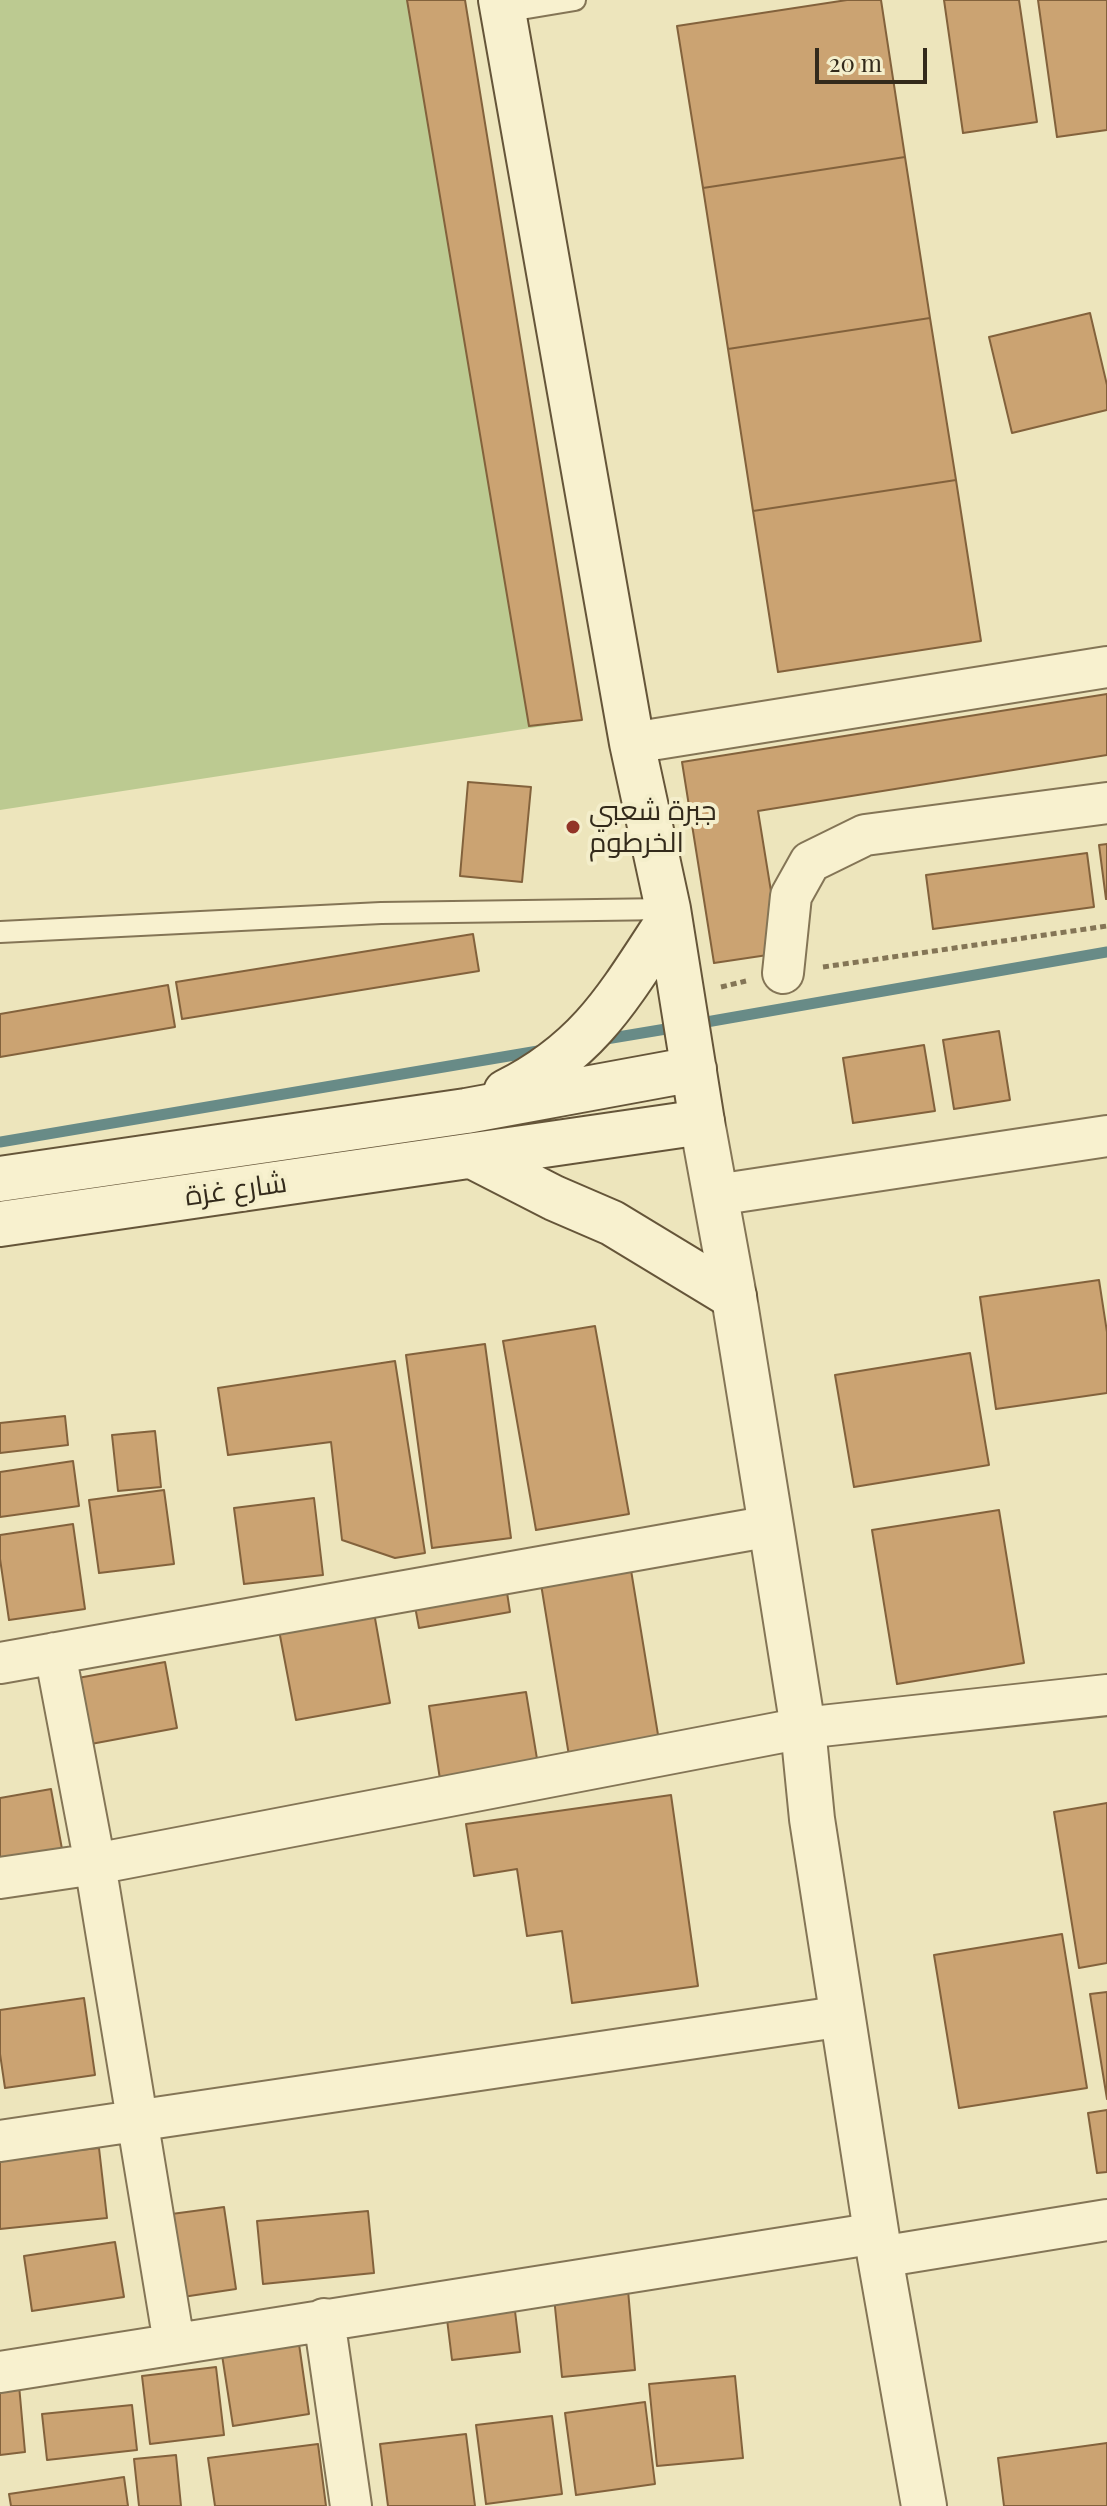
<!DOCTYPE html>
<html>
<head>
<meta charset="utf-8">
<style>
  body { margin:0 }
  #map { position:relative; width:1107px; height:2506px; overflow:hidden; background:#ede5bc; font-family:"Playfair Display",serif }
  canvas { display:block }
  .scale { position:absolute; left:815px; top:48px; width:112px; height:36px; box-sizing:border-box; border:4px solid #332a1b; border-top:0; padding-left:10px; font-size:24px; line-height:28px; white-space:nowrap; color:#332a1b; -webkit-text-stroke:6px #f4eecb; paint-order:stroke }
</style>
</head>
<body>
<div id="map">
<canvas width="1107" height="2506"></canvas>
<div class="scale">20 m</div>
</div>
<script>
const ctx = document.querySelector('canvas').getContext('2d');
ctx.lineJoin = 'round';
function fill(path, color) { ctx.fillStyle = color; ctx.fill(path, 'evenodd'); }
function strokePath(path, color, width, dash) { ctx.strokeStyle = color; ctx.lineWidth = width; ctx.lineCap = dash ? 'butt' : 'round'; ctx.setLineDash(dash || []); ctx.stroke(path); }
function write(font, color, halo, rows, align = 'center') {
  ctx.font = font + ' "Playfair Display",Cairo,serif'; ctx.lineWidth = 8; ctx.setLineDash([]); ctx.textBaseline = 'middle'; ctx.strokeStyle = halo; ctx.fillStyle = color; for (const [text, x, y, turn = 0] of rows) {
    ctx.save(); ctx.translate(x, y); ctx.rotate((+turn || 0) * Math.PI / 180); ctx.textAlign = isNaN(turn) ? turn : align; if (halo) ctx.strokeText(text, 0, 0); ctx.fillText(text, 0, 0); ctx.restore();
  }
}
const green = new Path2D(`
  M0,0H465L582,720L0,810Z`);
const stream = new Path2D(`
  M695,1024L1107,952
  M600,1040L678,1027
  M0,1142L544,1050`);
const building = new Path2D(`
  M407,0H465L582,720L529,726Z
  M847,0H881L905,157L703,188L677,26Z
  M944,0H1019L1037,122L963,133Z
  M1038,0H1107V130L1057,137Z
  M905,157L930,318L728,349L703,188Z
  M1090,313L1107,385V410L1012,433L989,337Z
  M930,318L956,480L753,511L728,349Z
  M956,480L981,641L778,672L753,511Z
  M1107,694V755L758,811L781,953L714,963L682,762Z
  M468,782L531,787L522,882L460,876Z
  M1107,844V899H1106L1099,845Z
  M1087,853L1094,907L933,929L926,875Z
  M473,934L479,971L182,1019L176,982Z
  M168,985L175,1027L0,1057V1014Z
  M999,1031L1010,1100L954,1109L943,1040Z
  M924,1045L935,1111L853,1123L843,1058Z
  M1099,1280L1107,1332V1393L996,1409L980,1297Z
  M595,1326L629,1514L536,1530L503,1341Z
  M485,1344L511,1538L432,1548L406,1355Z
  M970,1353L989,1465L854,1487L835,1375Z
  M395,1361L425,1553L395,1558L342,1540L331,1442L228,1455L218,1388Z
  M65,1416L68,1445L0,1453V1423Z
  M155,1431L161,1487L118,1491L112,1435Z
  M73,1461L79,1506L0,1517V1472Z
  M164,1490L174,1564L99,1573L89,1500Z
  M314,1498L323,1575L244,1584L234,1508Z
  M999,1510L1024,1663L897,1684L872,1530Z
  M73,1524L85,1609L9,1620L0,1559V1535Z
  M630,1564L661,1753L571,1768L540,1578Z
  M506,1586L510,1612L419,1628L414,1601Z
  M373,1607L390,1703L296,1720L278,1625Z
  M165,1662L177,1728L91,1744L78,1678Z
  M526,1692L539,1771L441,1786L429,1706Z
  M51,1789L62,1849L0,1861V1798Z
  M671,1795L698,1986L572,2003L562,1931L527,1936L517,1869L474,1876L466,1824Z
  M1107,1803V1963L1079,1968L1054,1812Z
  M1062,1934L1087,2088L959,2108L934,1955Z
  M1107,1992V2099L1090,1994Z
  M84,1998L95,2075L5,2088L0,2054V2010Z
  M1107,2110V2172L1097,2173L1088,2113Z
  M99,2148L107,2218L0,2229V2158Z
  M224,2207L236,2289L176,2298L164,2215Z
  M368,2211L374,2273L263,2284L257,2221Z
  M115,2242L124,2297L32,2311L24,2256Z
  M628,2290L635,2370L562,2377L554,2297Z
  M514,2303L520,2352L452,2360L446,2311Z
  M299,2344L309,2414L233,2426L222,2355Z
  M216,2367L224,2435L150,2444L142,2376Z
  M735,2376L743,2458L657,2466L649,2384Z
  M19,2385L25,2452L0,2455V2386Z
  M645,2402L655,2484L576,2495L565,2413Z
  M132,2405L137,2450L47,2460L42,2414Z
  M552,2416L562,2494L486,2504L476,2425Z
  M466,2434L475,2506H388L380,2444Z
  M1107,2443V2506H1004L998,2458Z
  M318,2444L326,2506H215L208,2458Z
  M176,2455L181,2506H139L134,2459Z
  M124,2477L128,2506H11L9,2494Z`);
const path = new Path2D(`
  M823,967L1107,926
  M721,987L746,981`);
const service = new Path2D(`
  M503,12L575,0
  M0,932L381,913L668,909`);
const minor = new Path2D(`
  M632,743L1107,667
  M783,973L791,896L810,862L865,835L1107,803
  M716,1195L1107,1136
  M55,1653L95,1864L174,2343
  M0,1663L771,1526
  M0,1878L95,1864L803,1728L1107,1695
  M0,2141L844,2016
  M880,2257L1107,2220
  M324,2319L351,2506
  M0,2372L877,2233`);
const tertiary = new Path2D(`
  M702,1122L734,1297L771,1526L803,1728L812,1819L880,2257L924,2506`);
const secondary = new Path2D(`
  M506,1092C590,1050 619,996 669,920
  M472,1156L554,1198L612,1223L734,1297
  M0,1179L466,1111L694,1069
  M0,1224L702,1122L668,909L632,743L501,0`);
const markers = [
  [573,827,8,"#923427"]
];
const poiNames = [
  ["جبرة شعبي",589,811],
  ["الخرطوم",589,843]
];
const streetNames = [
  ["شارع غزة",236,1190,-8]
];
fill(green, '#bcca91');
strokePath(stream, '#688b87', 11);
fill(building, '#cba372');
strokePath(building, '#83623c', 2);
strokePath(service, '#847556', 24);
strokePath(minor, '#847556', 44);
strokePath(tertiary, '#847556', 48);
strokePath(secondary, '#655539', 48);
strokePath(path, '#847556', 5, [6, 4]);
strokePath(service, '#f8f1cf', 20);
strokePath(minor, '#f8f1cf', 40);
strokePath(tertiary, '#f8f1cf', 44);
strokePath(secondary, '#f8f1cf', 44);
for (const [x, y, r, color] of markers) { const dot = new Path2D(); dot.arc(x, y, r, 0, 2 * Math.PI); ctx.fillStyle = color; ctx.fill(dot); strokePath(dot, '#f4eecb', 3); }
write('28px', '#332a1b', '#f4eecb', poiNames, 'left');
write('28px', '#332a1b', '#f4eecb', streetNames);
</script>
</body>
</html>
